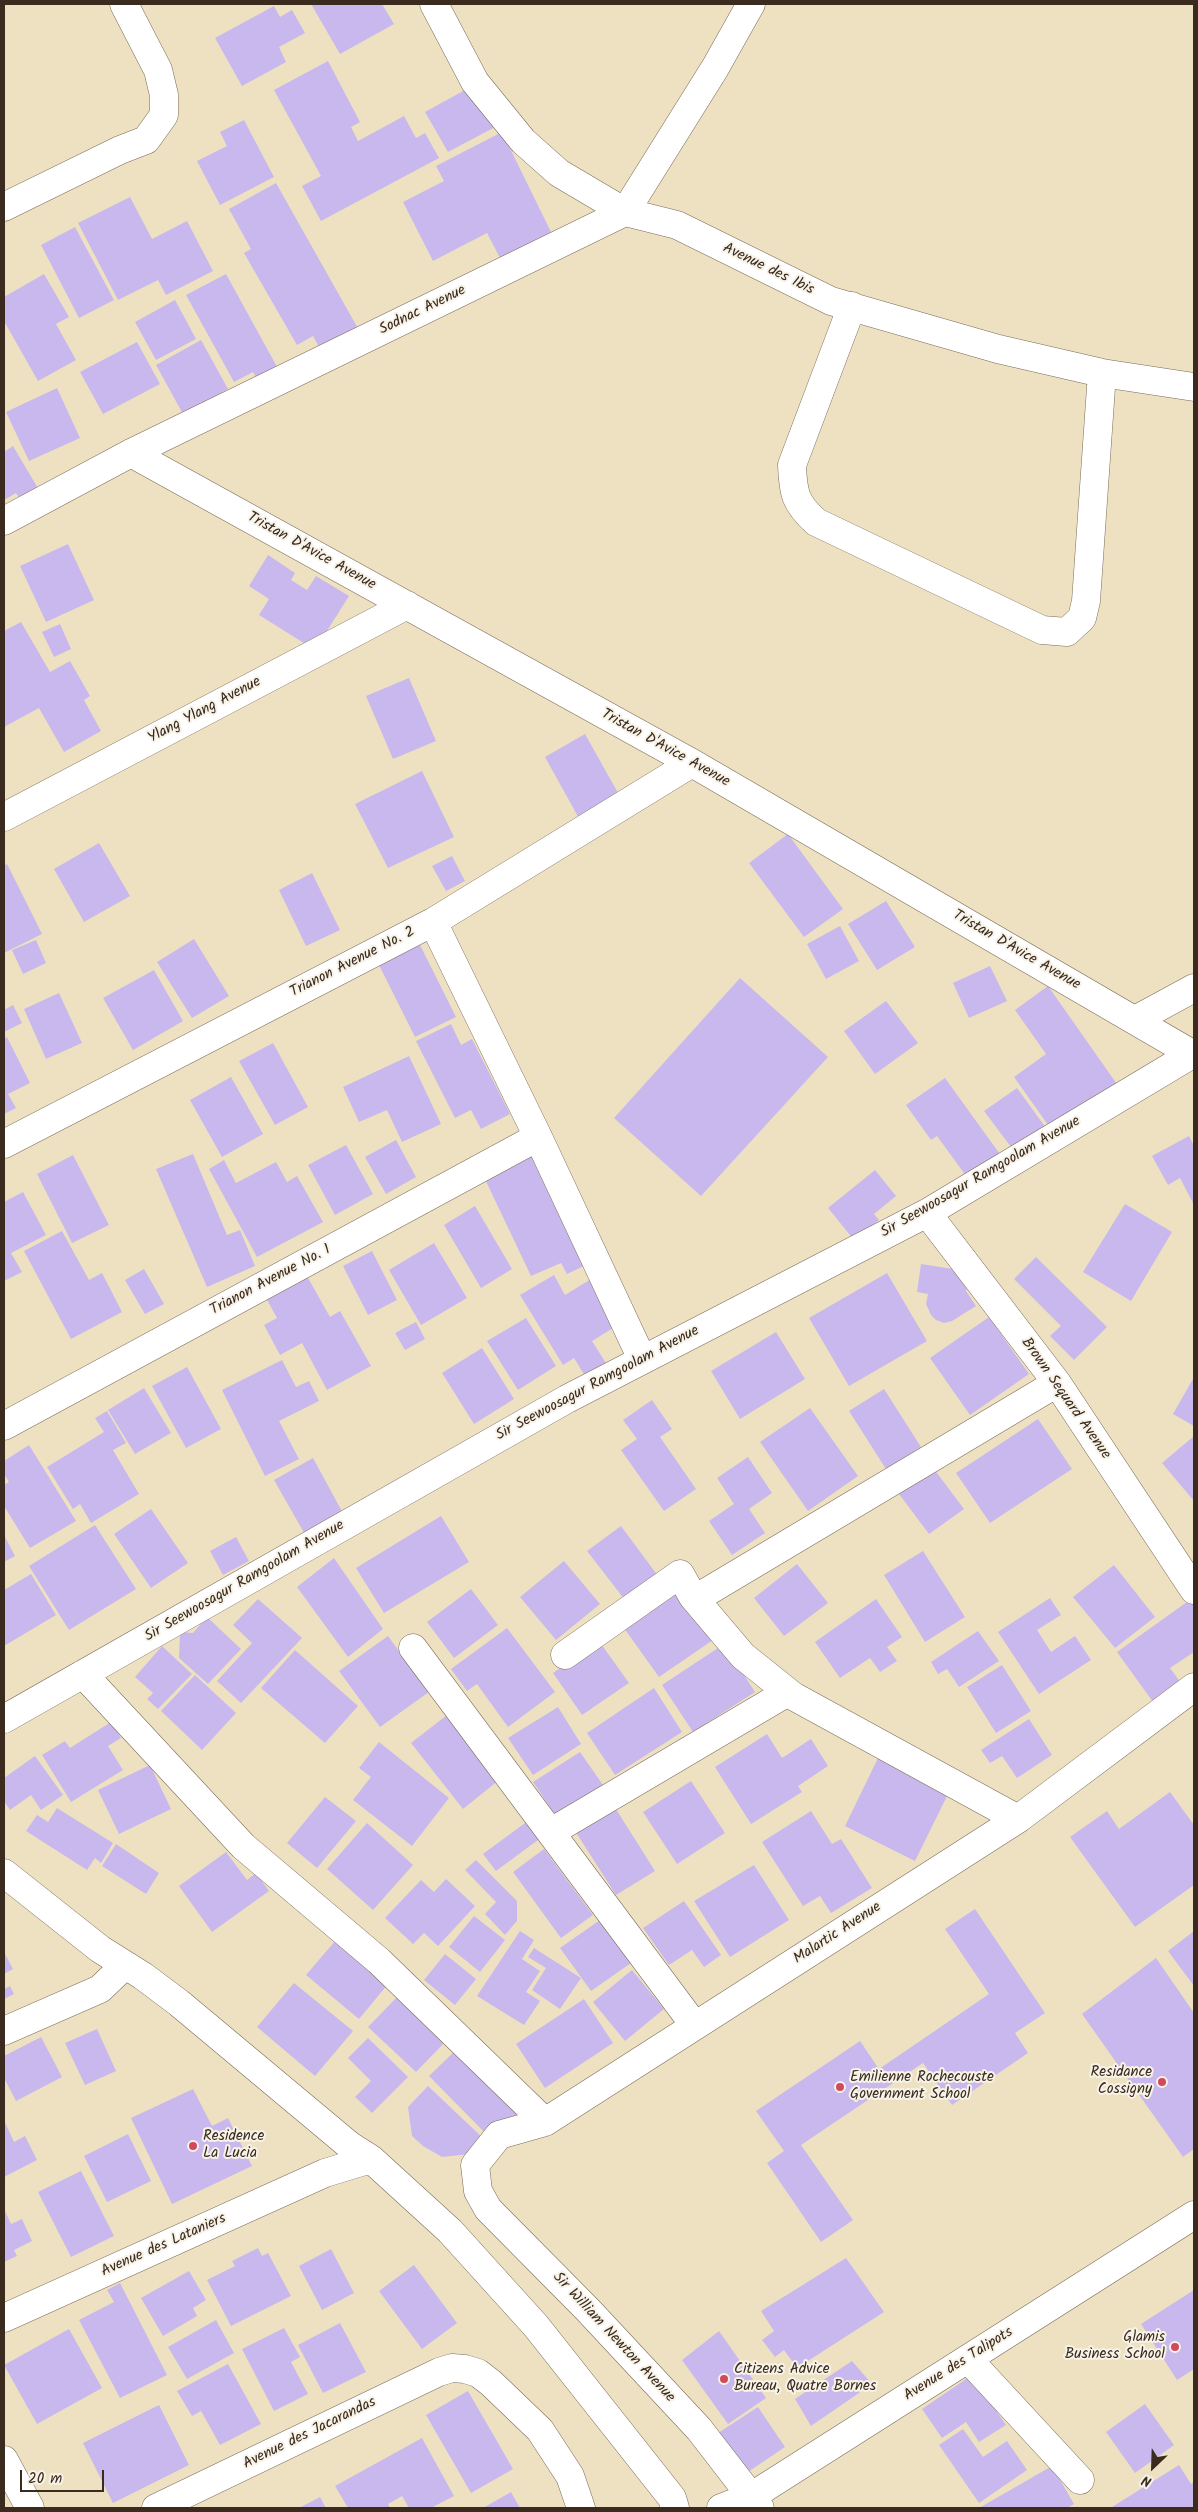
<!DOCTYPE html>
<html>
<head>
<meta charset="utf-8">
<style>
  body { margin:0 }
  #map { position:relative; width:1198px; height:2512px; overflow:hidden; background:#eee1c2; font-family:Kalam,sans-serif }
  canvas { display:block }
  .frame { position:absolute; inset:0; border:5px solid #3b2a1e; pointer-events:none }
  .north { position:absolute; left:1128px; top:2442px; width:50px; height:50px; -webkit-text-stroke:4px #f7f3e8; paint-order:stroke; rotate:204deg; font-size:14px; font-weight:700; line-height:20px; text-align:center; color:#3b2a1e }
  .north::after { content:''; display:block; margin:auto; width:18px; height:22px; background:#3b2a1e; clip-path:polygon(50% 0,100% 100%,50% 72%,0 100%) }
  .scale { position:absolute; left:20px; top:2470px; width:84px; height:22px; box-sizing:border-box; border:2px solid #3b2a1e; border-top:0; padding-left:6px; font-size:15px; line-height:18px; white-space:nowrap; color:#3b2a1e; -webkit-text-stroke:4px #f7f3e8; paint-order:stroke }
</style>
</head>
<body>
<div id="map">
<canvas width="1198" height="2512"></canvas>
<div class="frame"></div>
<div class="north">N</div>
<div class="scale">20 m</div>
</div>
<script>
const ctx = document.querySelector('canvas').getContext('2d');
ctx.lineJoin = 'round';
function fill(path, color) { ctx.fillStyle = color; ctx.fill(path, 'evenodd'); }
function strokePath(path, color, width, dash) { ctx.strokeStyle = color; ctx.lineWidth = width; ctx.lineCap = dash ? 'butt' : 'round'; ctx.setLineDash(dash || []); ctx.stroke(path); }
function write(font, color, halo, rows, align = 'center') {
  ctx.font = font + ' Kalam,sans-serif'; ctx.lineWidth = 4; ctx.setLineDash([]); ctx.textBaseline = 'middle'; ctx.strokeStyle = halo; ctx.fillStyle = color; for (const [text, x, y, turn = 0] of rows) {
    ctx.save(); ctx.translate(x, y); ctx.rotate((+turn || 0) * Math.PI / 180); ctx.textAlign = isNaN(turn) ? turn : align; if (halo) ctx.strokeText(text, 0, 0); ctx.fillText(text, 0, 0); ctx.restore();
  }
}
const building = new Path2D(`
  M311,4H382L394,24L340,54Z
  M274,6L280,17L292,10L305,33L279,47L286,62L242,86L215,38Z
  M328,61L360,122L351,127L358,141L404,116L416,138L425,133L439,158L321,221L302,186L321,176L274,90Z
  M474,85L497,126L448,152L425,112Z
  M244,120L274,177L220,205L197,161L227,146L220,132Z
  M502,132L551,232L500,258L487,233L433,261L403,202L444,181L436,166Z
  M276,183L360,332L323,354L313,336L297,345L244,253L251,249L229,209Z
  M130,197L152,239L187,221L213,271L166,295L158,280L118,300L78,223Z
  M75,227L114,300L79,318L41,245Z
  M44,274L69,317L56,324L76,360L38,381L4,321V297Z
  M226,274L281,374L260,385L253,372L234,382L186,295Z
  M175,300L196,339L156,360L135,322Z
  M201,340L228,389L183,414L156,365Z
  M137,342L160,384L103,414L80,372Z
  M57,388L80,438L29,461L6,412Z
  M13,446L42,495L24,505L16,493L4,500V452Z
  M68,544L94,600L46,622L20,566Z
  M268,555L295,573L291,580L307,590L316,576L349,596L315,650L259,615L269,599L249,586Z
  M21,622L50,672L70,661L90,696L84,700L101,731L64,752L39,708L4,727V631Z
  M60,624L71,649L54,657L42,632Z
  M409,678L436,741L393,759L366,696Z
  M585,734L622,800L581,822L545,757Z
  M422,771L454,837L388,868L355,804Z
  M788,834L843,909L804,937L749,863Z
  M99,843L130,896L84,922L54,869Z
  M452,856L465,881L446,891L432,866Z
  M7,864L42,934L4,953V866Z
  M312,873L340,930L306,946L279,890Z
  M886,901L915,947L877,970L848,924Z
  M840,926L859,961L826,979L807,944Z
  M194,939L229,996L192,1018L157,962Z
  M36,940L46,963L23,974L12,950Z
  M420,945L456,1017L415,1037L379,965Z
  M990,966L1007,1001L969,1018L953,983Z
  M154,970L183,1021L133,1050L103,998Z
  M740,978L828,1057L701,1196L614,1118Z
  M1048,986L1119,1087L1053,1132L1014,1077L1046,1054L1015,1010Z
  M59,993L82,1043L46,1059L24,1009Z
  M886,1001L918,1043L875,1074L844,1031Z
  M13,1005L22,1023L4,1032V1010Z
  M451,1024L461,1045L472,1039L510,1114L481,1129L471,1110L455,1118L416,1041Z
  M7,1037L30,1083L8,1094L16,1108L4,1114V1039Z
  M273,1043L308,1107L275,1125L239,1061Z
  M409,1056L441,1124L402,1142L387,1110L359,1122L343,1087Z
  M231,1077L263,1134L222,1157L190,1100Z
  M945,1078L1002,1157L969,1180L937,1136L931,1140L906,1105Z
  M1017,1088L1046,1128L1014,1151L984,1111Z
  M1189,1136L1194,1146V1205L1180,1178L1168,1185L1152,1156Z
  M396,1140L416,1177L386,1194L365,1157Z
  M346,1145L373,1194L335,1215L308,1165Z
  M533,1151L586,1265L567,1274L561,1263L531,1276L483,1175Z
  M193,1154L227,1235L240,1230L255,1266L207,1287L156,1169Z
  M73,1155L109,1225L72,1243L37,1174Z
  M224,1160L236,1183L276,1162L287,1182L297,1176L323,1222L257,1257L209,1169Z
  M875,1170L896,1196L874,1214L879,1220L854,1240L828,1208Z
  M23,1192L46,1235L11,1253L22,1272L4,1281V1202Z
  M1125,1204L1172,1232L1131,1301L1083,1272Z
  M475,1206L512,1269L481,1288L444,1225Z
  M62,1231L89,1280L102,1273L122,1312L71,1339L24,1251Z
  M434,1243L467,1298L421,1325L389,1270Z
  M372,1251L397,1300L368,1315L343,1266Z
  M1036,1257L1107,1327L1074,1360L1050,1336L1061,1326L1014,1279Z
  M921,1264L966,1271L970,1275L966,1291L976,1306L952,1321L944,1323L936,1320L931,1315L926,1304L928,1294L917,1292Z
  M144,1269L164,1304L145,1314L125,1280Z
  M887,1273L927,1341L849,1386L809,1318Z
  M554,1275L565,1295L596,1276L623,1322L592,1341L606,1363L585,1376L574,1358L563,1365L520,1295Z
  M307,1276L330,1317L340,1311L371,1366L327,1390L302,1343L280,1355L264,1325L277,1318L266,1298Z
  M989,1317L1029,1374L970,1415L930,1358Z
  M526,1318L556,1366L518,1390L487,1341Z
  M416,1322L425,1339L405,1350L395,1333Z
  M776,1332L805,1379L740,1419L711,1371Z
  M482,1348L514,1399L474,1424L442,1373Z
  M282,1360L296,1387L309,1381L319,1401L279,1421L299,1459L265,1476L222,1390Z
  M187,1367L221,1429L186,1448L152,1386Z
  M1194,1377V1426L1173,1414Z
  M144,1388L171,1433L135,1454L108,1410Z
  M884,1389L921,1447L886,1469L849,1411Z
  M652,1400L672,1429L660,1437L696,1489L664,1511L621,1450L637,1439L623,1420Z
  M810,1408L858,1476L808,1511L760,1442Z
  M107,1411L126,1443L113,1450L139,1494L91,1523L80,1504L73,1509L47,1467L104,1432L95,1418Z
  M1038,1419L1072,1469L990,1523L956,1473Z
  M1194,1436V1501L1162,1463Z
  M29,1445L76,1521L30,1548L4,1506V1485L9,1482L4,1474V1461Z
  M748,1457L772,1493L749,1509L765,1533L732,1555L709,1521L734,1504L717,1478Z
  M313,1458L345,1517L307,1538L274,1480Z
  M934,1469L964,1509L929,1534L899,1494Z
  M151,1509L188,1563L151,1588L114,1534Z
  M441,1516L469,1562L384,1613L356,1568Z
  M95,1525L136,1589L69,1630L29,1566Z
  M621,1526L658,1576L625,1600L587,1551Z
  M4,1535L15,1556L4,1562Z
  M236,1537L249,1561L223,1575L210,1551Z
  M923,1551L965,1617L925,1642L884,1575Z
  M334,1558L383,1629L348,1657L297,1587Z
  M564,1561L600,1604L556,1640L520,1597Z
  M797,1564L828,1603L784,1636L754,1598Z
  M1114,1565L1155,1617L1115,1648L1073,1597Z
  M31,1574L56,1615L4,1646V1590Z
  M675,1586L713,1640L659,1677L621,1624Z
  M471,1589L498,1625L454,1658L427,1622Z
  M1194,1597V1652L1170,1668L1184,1687L1156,1706L1117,1652Z
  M1050,1598L1061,1615L1037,1630L1051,1652L1075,1636L1091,1660L1039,1694L998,1632Z
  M258,1599L302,1638L241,1703L217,1681L252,1643L233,1625Z
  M876,1599L902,1637L887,1647L897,1661L880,1672L870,1658L840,1678L815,1642Z
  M207,1617L241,1649L208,1684L179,1658L180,1632L193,1633Z
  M507,1628L555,1692L508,1727L477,1684L467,1691L451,1669Z
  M978,1631L999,1661L959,1687L947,1669L938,1674L931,1662Z
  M388,1636L429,1692L380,1727L339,1671Z
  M599,1641L629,1683L582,1715L553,1673Z
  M724,1644L755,1692L693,1732L662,1685Z
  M162,1646L192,1674L158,1709L147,1699L153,1693L135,1677Z
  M295,1650L358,1706L325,1743L261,1688Z
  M1002,1665L1031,1711L996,1733L967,1687Z
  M195,1675L236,1713L202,1750L161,1711Z
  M654,1688L682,1732L615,1775L587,1733Z
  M558,1707L581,1744L533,1775L508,1738Z
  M447,1715L499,1780L463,1809L411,1743Z
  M1029,1719L1052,1755L1017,1778L1002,1756L990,1763L981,1750Z
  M111,1722L121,1738L108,1746L123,1770L71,1802L42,1755L65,1741L70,1748Z
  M767,1734L782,1758L811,1739L828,1766L798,1786L802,1792L751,1824L715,1767Z
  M379,1742L449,1798L412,1846L353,1800L371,1777L359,1768Z
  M580,1752L603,1785L556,1816L533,1782Z
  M35,1756L63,1795L41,1810L31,1795L10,1810L4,1801V1778Z
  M879,1756L950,1790L915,1861L845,1826Z
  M150,1765L171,1809L119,1834L98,1790Z
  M691,1781L725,1833L677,1864L643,1812Z
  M1170,1792L1194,1825V1885L1135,1927L1070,1837L1107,1811L1119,1829Z
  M325,1797L356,1821L317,1868L287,1843Z
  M614,1806L655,1871L616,1895L575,1831Z
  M57,1808L113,1843L101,1863L95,1858L87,1870L26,1831L37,1815L48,1822Z
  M811,1811L832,1844L841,1839L872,1888L831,1913L820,1896L803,1906L762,1842Z
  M529,1820L542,1837L496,1871L483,1854Z
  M367,1823L413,1865L373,1910L327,1869Z
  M116,1844L159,1873L146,1894L102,1866Z
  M544,1849L593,1915L561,1938L513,1872Z
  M226,1852L247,1880L256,1873L269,1891L212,1932L179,1886Z
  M476,1860L517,1901V1921L505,1935L485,1914L496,1902L465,1870Z
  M754,1865L789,1920L730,1957L694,1901Z
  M446,1879L475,1906L438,1946L424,1933L413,1944L385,1918L421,1880L434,1892Z
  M684,1901L721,1955L704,1967L692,1950L669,1965L643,1928Z
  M975,1909L1045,2013L1015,2033L1028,2053L952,2105L923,2063L801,2145L853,2220L821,2242L767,2163L784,2151L756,2111L860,2041L879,2069L989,1994L945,1929Z
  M474,1916L505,1940L480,1972L449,1947Z
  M600,1920L631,1963L591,1991L560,1948Z
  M520,1931L534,1940L522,1959L540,1971L526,1992L540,2001L524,2025L477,1996Z
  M1194,1931V1986L1168,1951Z
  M336,1940L388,1984L359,2019L306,1975Z
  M534,1948L581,1978L560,2009L532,1990L546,1968L528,1957Z
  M4,1952L13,1969L4,1974Z
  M445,1954L476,1979L455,2005L424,1980Z
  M1156,1958L1194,2013V2149L1183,2157L1082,2014Z
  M632,1970L664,2009L625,2041L593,2002Z
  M294,1983L353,2031L315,2076L257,2027Z
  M10,1986L14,1994L4,1999V1989Z
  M400,1994L448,2039L416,2072L368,2027Z
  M584,1999L613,2043L545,2088L516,2044Z
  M97,2029L116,2071L85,2085L65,2043Z
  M41,2037L62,2077L16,2101L4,2078V2056Z
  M368,2038L408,2077L372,2113L355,2097L371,2081L348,2058Z
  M460,2046L522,2110L491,2139L429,2076Z
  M428,2086L484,2139L470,2154L442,2157L423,2146L412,2136L408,2107Z
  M193,2089L212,2126L228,2118L252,2166L172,2204L131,2118Z
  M4,2120L14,2142L25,2136L37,2160L4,2177Z
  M128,2134L151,2181L107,2202L84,2156Z
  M81,2171L114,2236L71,2257L38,2192Z
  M4,2209L11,2224L22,2219L32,2241L14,2250L17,2256L4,2262Z
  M258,2248L262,2256L268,2253L291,2296L231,2326L207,2280L235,2266L232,2261Z
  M331,2249L354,2293L322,2310L299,2266Z
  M846,2258L884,2312L797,2368L784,2350L775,2357L762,2340L774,2331L761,2311Z
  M414,2265L457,2323L422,2349L379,2291Z
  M189,2271L206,2300L193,2308L197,2316L163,2336L141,2298Z
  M120,2283L167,2375L120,2398L79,2320L114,2302L107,2290Z
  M1194,2290V2369L1177,2380L1141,2324Z
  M216,2320L234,2353L187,2379L168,2347Z
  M340,2323L366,2372L323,2393L298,2345Z
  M284,2328L300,2357L291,2362L308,2394L274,2411L242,2349Z
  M69,2329L102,2388L37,2424L4,2365Z
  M719,2331L766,2398L728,2424L682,2360Z
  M852,2361L872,2384L811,2426L795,2399Z
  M228,2364L261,2424L220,2445L201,2411L192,2416L177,2391Z
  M972,2375L1006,2425L979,2442L966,2422L942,2438L922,2409Z
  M468,2391L513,2469L471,2493L426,2415Z
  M1145,2404L1174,2445L1135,2473L1106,2432Z
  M159,2405L189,2465L113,2503L83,2443Z
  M758,2407L785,2447L748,2472L718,2433Z
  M963,2429L983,2457L1007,2441L1027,2470L979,2503L939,2445Z
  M422,2438L454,2496L431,2508H409L402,2496L388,2504L390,2508H348L335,2486Z
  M1179,2465L1191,2484L1194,2482V2508L1112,2507Z
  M1052,2466L1074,2504L1067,2508H979Z
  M511,2492L520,2508H483Z
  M320,2497L326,2508H299Z`);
const minor = new Path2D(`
  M434,4L475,82L523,141L559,173L625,212L677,225L831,301L998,349L1102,373L1194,387
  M4,207L120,150L146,140L164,115V95L158,70L124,4
  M852,306L792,465C793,493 795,503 816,522L1042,630L1067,632L1082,618L1086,601L1102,373
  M131,453L692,763L1194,1055
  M4,521L131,453L625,212L715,68L751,4
  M4,817L407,605
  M433,922L538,1137L642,1359
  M1135,1020L1194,988
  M4,1144L433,922L692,763
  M927,1213L1057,1383L1194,1590
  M4,1426L538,1137
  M695,1599L1057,1383
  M413,1648L695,2026
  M565,1655L680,1574L693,1597L743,1656L793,1696L1018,1819
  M83,1674L243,1846L379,1961L545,2122
  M4,1719L567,1399L927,1213L1194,1053
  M551,1832L788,1692
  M4,1873L100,1949L143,1976L179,2003L349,2145L371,2159L450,2231L536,2326L672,2498L675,2508
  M4,2031L100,1989L125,1965
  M4,2318L325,2173L371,2159
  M968,2359L1080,2480
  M4,2460L30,2508
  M156,2508L439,2372L452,2368L465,2369L478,2373L491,2383L540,2430L570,2476L581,2508
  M721,2508L752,2496L1194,2215
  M760,2508L699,2429L588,2310L488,2209L478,2191L475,2165L499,2135L545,2122L1018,1819L1194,1687`);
const markers = [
  [1162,2082,5,"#d1495b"],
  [840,2087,5,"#d1495b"],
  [193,2146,5,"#d1495b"],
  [1175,2347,5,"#d1495b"],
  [724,2379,5,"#d1495b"]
];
const streetNames = [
  ["Avenue des Ibis",768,270,26],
  ["Sodnac Avenue",423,311,-26],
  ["Tristan D'Avice Avenue",311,552,29],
  ["Ylang Ylang Avenue",205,711,-28],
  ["Tristan D'Avice Avenue",665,749,29],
  ["Tristan D'Avice Avenue",1016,951,30],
  ["Trianon Avenue No. 2",353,963,-27],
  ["Sir Seewoosagur Ramgoolam Avenue",981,1178,-30],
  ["Trianon Avenue No. 1",271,1281,-28],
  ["Sir Seewoosagur Ramgoolam Avenue",598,1384,-28],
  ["Brown Sequard Avenue",1065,1399,55],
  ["Sir Seewoosagur Ramgoolam Avenue",245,1582,-30],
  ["Malartic Avenue",838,1934,-33],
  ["Avenue des Lataniers",164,2246,-24],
  ["Sir William Newton Avenue",613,2338,47],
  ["Avenue des Talipots",959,2365,-32],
  ["Avenue des Jacarandas",310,2434,-26]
];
const poiNames = [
  ["Residance",1152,2073,"right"],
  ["Cossigny",1152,2090,"right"],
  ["Emilienne Rochecouste",850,2078],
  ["Government School",850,2095],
  ["Residence",203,2137],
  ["La Lucia",203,2154],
  ["Glamis",1165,2338,"right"],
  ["Business School",1165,2355,"right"],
  ["Citizens Advice",734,2370],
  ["Bureau, Quatre Bornes",734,2387]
];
fill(building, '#c9b8ed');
strokePath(minor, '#7a6a57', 29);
strokePath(minor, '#fff', 28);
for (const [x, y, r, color] of markers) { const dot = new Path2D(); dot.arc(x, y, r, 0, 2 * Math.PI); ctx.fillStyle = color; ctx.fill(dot); strokePath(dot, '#f7f3e8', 2); }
write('15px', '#3b2a1e', '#f7f3e8', streetNames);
write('15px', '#3b2a1e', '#f7f3e8', poiNames, 'left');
</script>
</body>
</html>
